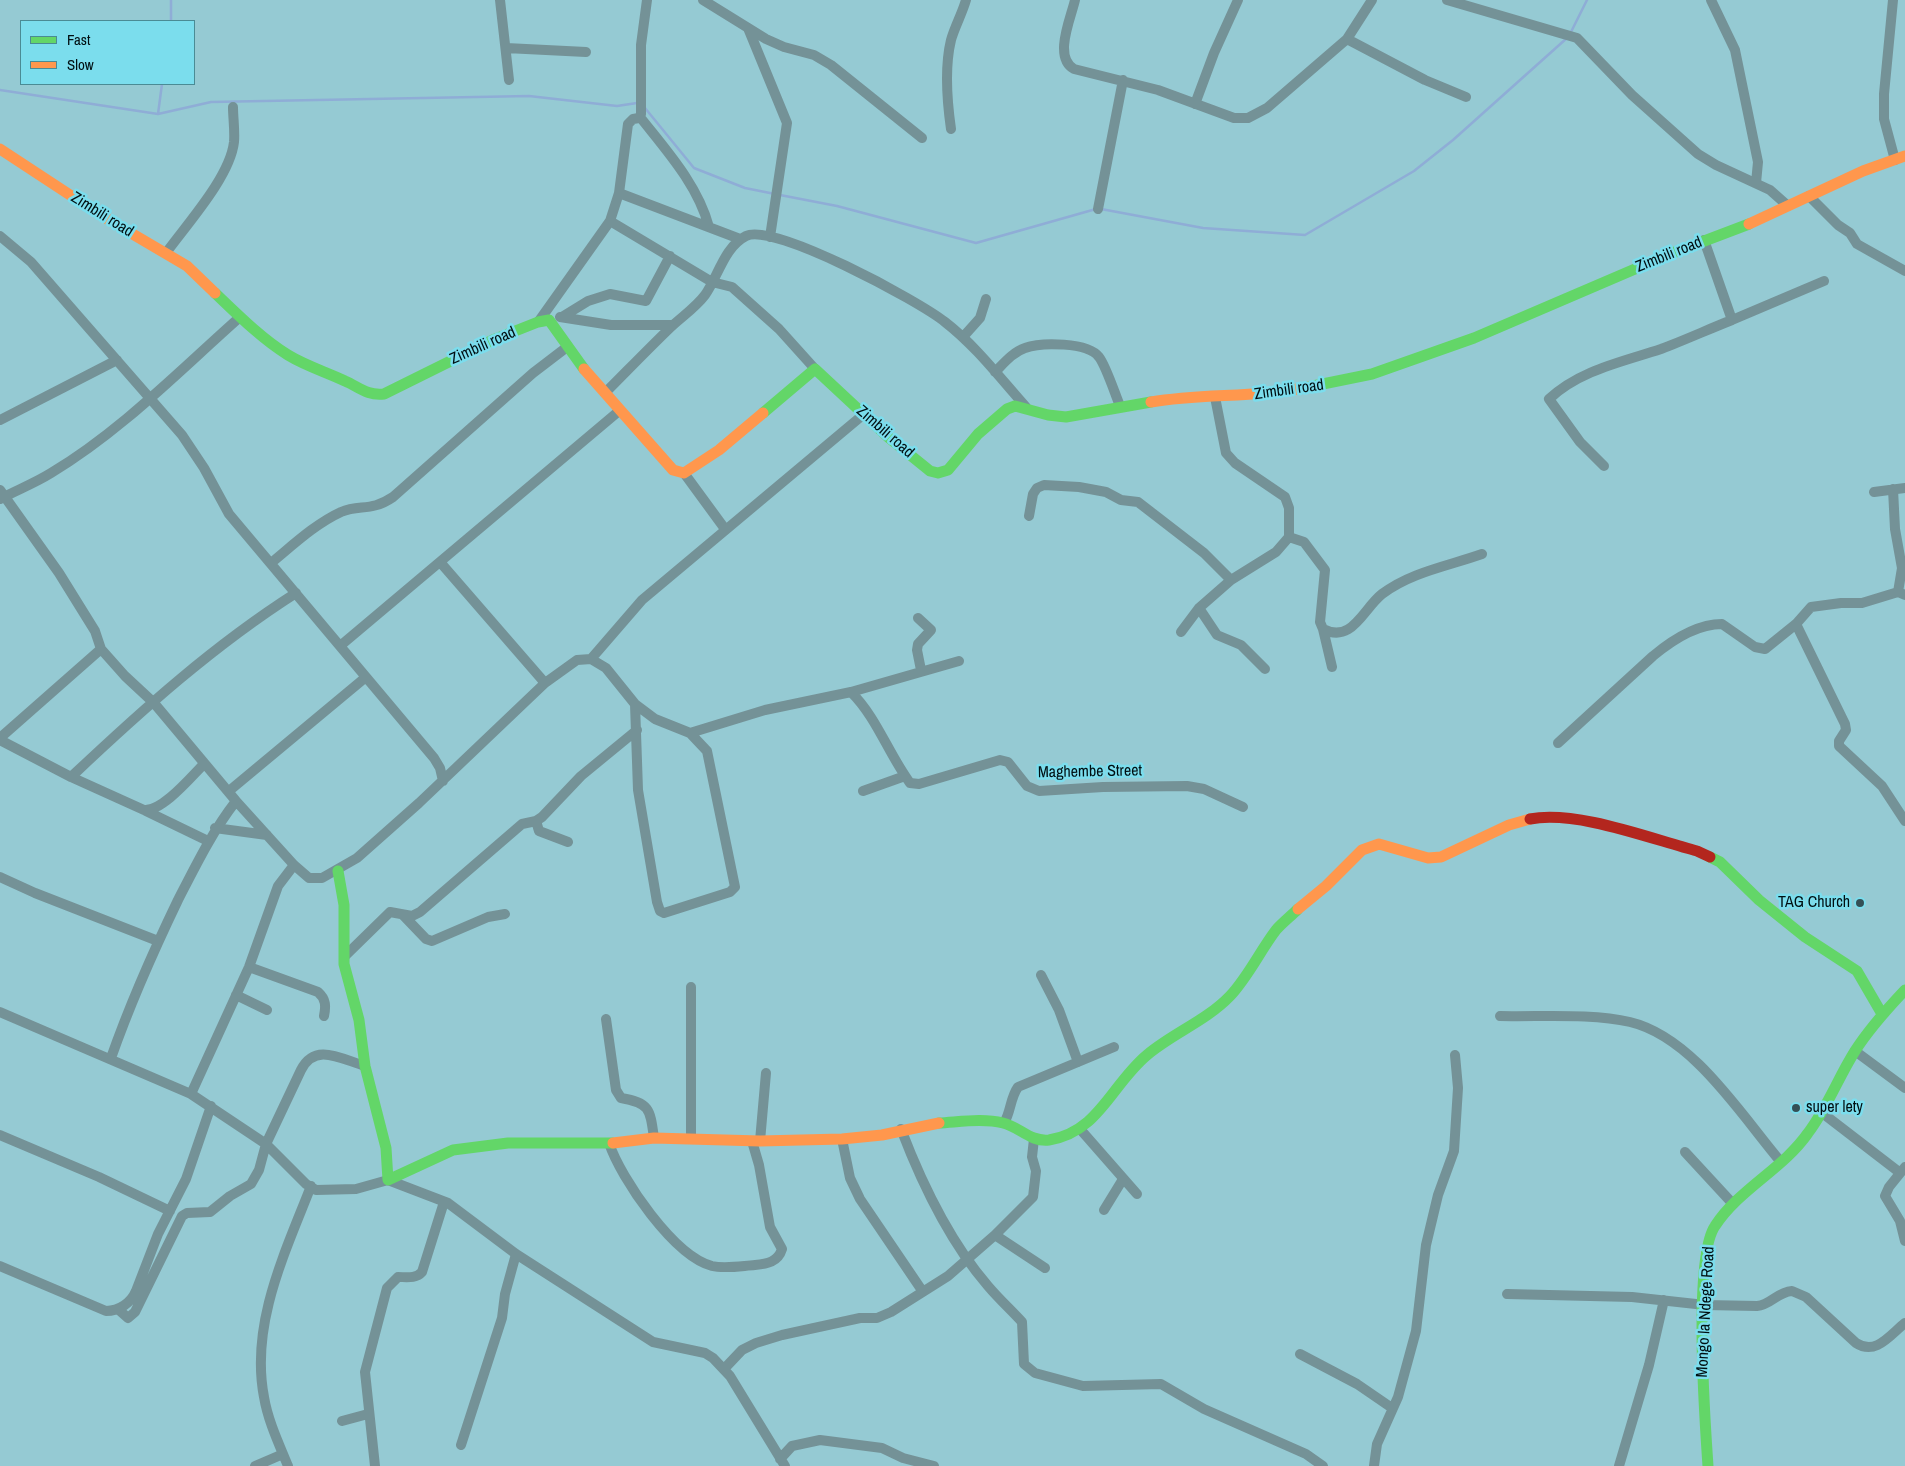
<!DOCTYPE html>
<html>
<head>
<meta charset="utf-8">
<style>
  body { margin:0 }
  #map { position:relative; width:1905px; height:1466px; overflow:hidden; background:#95cad3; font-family:"Archivo Narrow",sans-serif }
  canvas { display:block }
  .legend { position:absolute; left:20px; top:20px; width:175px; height:65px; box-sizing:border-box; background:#7bdded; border:1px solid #4a8b95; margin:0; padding:6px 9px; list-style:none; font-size:15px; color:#000f12 }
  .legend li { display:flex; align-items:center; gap:10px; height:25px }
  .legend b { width:25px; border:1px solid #4a8b95 }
</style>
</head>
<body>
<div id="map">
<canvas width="1905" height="1466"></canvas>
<ul class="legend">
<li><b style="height:6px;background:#63d668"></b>Fast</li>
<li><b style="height:6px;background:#ff974d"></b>Slow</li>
</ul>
</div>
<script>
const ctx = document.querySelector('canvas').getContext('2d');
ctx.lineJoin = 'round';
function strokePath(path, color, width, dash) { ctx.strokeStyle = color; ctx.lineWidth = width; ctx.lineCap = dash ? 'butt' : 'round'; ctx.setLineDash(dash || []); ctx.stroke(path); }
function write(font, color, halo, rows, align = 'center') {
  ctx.font = font + ' "Archivo Narrow",sans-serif'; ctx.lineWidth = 5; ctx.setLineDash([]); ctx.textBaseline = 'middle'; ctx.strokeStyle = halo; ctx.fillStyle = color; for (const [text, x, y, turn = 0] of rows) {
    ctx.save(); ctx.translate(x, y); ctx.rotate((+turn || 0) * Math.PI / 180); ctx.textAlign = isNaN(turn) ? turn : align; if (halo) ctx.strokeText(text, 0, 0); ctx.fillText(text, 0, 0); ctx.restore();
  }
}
const stream = new Path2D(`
  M171,21V0
  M1570,34L1587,0
  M0,90L158,114L211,102L529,96L617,106L637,103
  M645,108L694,168L745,188L775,194
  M158,114L162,84
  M780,195L837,206L976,243L1096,209
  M1101,209L1203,228L1305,235L1414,171L1453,140L1567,38`);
const street = new Path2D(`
  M500,0L509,80
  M703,0L766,39L784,47L814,55L831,65L922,138
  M1075,0C1071,18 1053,57 1074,69L1158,90L1234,118H1248L1267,108L1347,39L1372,0
  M1447,0L1577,38L1632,95L1698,154L1716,165L1770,190L1788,206
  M1711,0L1735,50L1758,162L1756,183
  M1893,0L1884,94V119L1895,160
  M748,28L787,123L770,237
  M1347,39L1425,80L1466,97
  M506,48L586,52
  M1195,104L1214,53L1238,0
  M640,117C666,150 698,185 709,227
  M951,129C947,101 944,69 951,40C955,26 962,14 966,0
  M619,193L740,239
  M1809,196L1838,225L1850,233L1857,244L1905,271
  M1098,209L1123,80
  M610,221L712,282L732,287L779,329L815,369
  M0,236L31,262L182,435L204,468L229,514L434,758L440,768L443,781
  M1704,240L1732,320L1824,281
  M166,253C187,224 230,177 234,142C235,130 233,118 233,107
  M560,317L611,325H673
  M562,317L588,301L610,294L646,301L670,256
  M539,321L610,221L619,193L628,124L633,119L639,118L641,114V45L647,0
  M963,337L980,318L986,299
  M995,372C1004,363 1013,352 1025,348C1041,342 1088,342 1099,357C1106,366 1115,394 1120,406
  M605,393C627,371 649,348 672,326C683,316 696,307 705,295C718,277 724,247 746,236C773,222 919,301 945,322C976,346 1000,378 1026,407
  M0,420L117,360
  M1604,466L1580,442L1549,399C1580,370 1622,362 1661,349C1685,340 1709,329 1732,320
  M684,473L725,529
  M1893,489L1895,529L1902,568L1898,592
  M0,490L59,573L95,631L101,649L125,676L154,703L236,801L294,865L309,878H322L357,858L419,803L545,683L577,660L591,659L606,668L635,704L655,719L690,733L765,710L851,692L959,661
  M1874,492L1905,488
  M0,499C17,490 35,483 51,473C121,431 179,371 240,317
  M1029,516L1033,494L1037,488L1044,485L1079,487L1106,492L1121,500L1138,502L1204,553L1231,580
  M1289,537L1304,542L1325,570L1320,622L1323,629C1352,644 1363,609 1382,594C1411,572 1448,566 1482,554
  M440,562L545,683
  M271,563C293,545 315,524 341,512C360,504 371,512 393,497L533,373L567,347
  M1199,608L1217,635L1241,645L1265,669
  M918,618L931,630L918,644L917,650L921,670
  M1796,624L1845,724L1846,730L1839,741V746L1882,786L1905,821
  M1323,629L1332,667
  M1181,632L1199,608L1231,580L1276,552L1289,537V508L1285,497L1235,463L1226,453L1215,397
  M340,646L619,411
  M591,659L642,600L864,414
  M851,692C877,718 888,753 910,783L919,784L1000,760L1008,762L1027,786L1039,791L1103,787L1187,786L1204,789L1243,807
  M635,704L638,790L657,902L660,911L664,913L730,892L735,887L707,751L690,733
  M0,738L101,649
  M0,740L71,777L144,810C162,812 191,777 204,764
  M1558,743L1653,656C1671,641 1697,624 1722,624L1755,647L1765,649L1796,624L1811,607L1841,603H1862L1898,592L1905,595
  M71,777C142,710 213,646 296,593
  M229,791L366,677
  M863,791L905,776
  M146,811L208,841
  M536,821L539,831L568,842
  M215,828L267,835
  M0,877L35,893L158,941
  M403,915L426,939L432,941L488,917L505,914
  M344,957L390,912L412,916L420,912L522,824L536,821L542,817L581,776L637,730
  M249,967L318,992C326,999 326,1006 324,1016
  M1041,975L1059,1010L1078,1062
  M691,987V1138
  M236,995L267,1010
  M0,1012L191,1094L266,1144L306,1184L316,1190L356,1189L388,1180L448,1203L516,1254L653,1342L705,1353L713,1358L730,1376L785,1466
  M1500,1016C1540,1017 1592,1013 1630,1022C1693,1037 1741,1115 1781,1162
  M606,1019L616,1090L621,1098C650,1103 650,1109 654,1138
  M1855,1051L1905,1088
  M111,1058C130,1004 153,952 178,900C196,865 212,832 236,801
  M191,1094L249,967L278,886L294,865
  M1821,1112L1899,1172
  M1004,1123C1011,1112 1010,1098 1018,1087L1114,1047
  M901,1129C922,1184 949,1241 988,1286C999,1299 1011,1310 1022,1322L1024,1364L1035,1373L1083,1386L1161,1384L1204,1409L1306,1454L1323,1466
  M1080,1129L1137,1194
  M0,1135L99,1177L170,1211
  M842,1139L850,1178L860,1199L921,1289
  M760,1141L766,1073
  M609,1143C621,1179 674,1256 712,1266C725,1269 741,1266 755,1265C767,1264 778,1262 782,1249L770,1227L759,1165L752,1141
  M1685,1152L1733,1204
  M1905,1167L1889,1187L1885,1196L1900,1221L1905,1241
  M1104,1210L1123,1179
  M995,1235L1045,1268
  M0,1266L106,1311C119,1311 131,1303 136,1291L158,1234L186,1179L211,1106
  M1507,1294L1632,1297L1705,1305L1757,1306C1771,1305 1777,1292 1792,1291L1806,1297L1856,1343C1876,1356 1890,1335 1905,1323
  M119,1310L128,1318L135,1312L182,1216L187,1213L210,1212L230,1196L251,1184L259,1170L266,1144L301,1070C315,1042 341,1059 365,1066
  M1300,1354L1357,1384L1392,1408
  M724,1369L742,1350L756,1343L782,1335L860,1318H877L891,1312L948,1276L995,1235L1033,1197L1036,1171L1032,1157L1034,1139
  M342,1421L368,1414
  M461,1445L502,1318L505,1294L516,1254
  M780,1459L792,1446L820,1440L882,1448L903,1458L934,1466
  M255,1466L283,1454
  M288,1466C279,1444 268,1421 264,1397C250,1324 285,1253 311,1186
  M375,1466L365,1372L387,1288L398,1277C406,1277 416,1279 422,1272L444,1202
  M1374,1466L1377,1444L1398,1397L1416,1331L1426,1245L1438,1195L1454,1151L1458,1088L1455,1055
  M1619,1466L1649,1365L1664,1300`);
const fast = new Path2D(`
  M215,293C237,314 262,339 288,355C306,366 326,372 345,381C359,387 367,396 384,394L495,339L538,322L549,320L584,369
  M1308,387L1372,374L1474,338L1670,254L1749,224
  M763,413L815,369L888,437L930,471L938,473L948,470L978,434L1007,409L1015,406L1048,415L1066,417L1151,402
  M1710,857L1720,862L1759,900L1805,937L1857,971L1882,1014
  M338,871L344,905V964L359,1020L365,1066L386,1148L388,1180L453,1150L508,1143H613
  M939,1123C959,1122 983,1118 1003,1123C1020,1127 1030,1142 1049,1140C1099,1132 1111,1085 1147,1055C1173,1033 1206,1021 1230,996C1248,977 1260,951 1276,930C1282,923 1291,916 1298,909
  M1708,1466C1705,1422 1693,1258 1715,1226C1739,1189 1783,1169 1808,1133C1827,1108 1838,1078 1855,1051C1869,1029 1887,1009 1905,990`);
const slow = new Path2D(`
  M0,149L102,216L187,266L215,293
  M1749,224L1863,171L1905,156
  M584,369L673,470L684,473L719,450L763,413
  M1151,402C1203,393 1256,398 1308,387
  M1298,909L1326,886L1362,850L1379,844L1428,858L1441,857L1509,825L1530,819
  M613,1143L654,1138L760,1141L842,1139L882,1135L939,1123`);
const jam = new Path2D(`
  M1530,819C1577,810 1651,839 1697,851L1710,857`);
const markers = [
  [1860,903,5,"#345056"],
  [1796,1108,5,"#345056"]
];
const streetNames = [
  ["Zimbili road",102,215,32],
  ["Zimbili road",1669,255,-22],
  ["Zimbili road",483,346,-24],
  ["Zimbili road",1289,390,-8],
  ["Zimbili road",885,432,41],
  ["Maghembe Street",1090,772,-1],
  ["Mongo la Ndege Road",1706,1312,-87]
];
const poiNames = [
  ["TAG Church",1850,903],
  ["super lety",1806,1108,"left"]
];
strokePath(stream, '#8fadd6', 2.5);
strokePath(street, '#749297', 10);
strokePath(fast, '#63d668', 11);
strokePath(slow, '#ff974d', 11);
strokePath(jam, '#b3261e', 11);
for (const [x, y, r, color] of markers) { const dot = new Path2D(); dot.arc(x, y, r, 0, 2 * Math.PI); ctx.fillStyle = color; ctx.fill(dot); strokePath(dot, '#7bdded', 2); }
write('16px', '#000f12', '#7bdded', streetNames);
write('16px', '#000f12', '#7bdded', poiNames, 'right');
</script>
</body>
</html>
